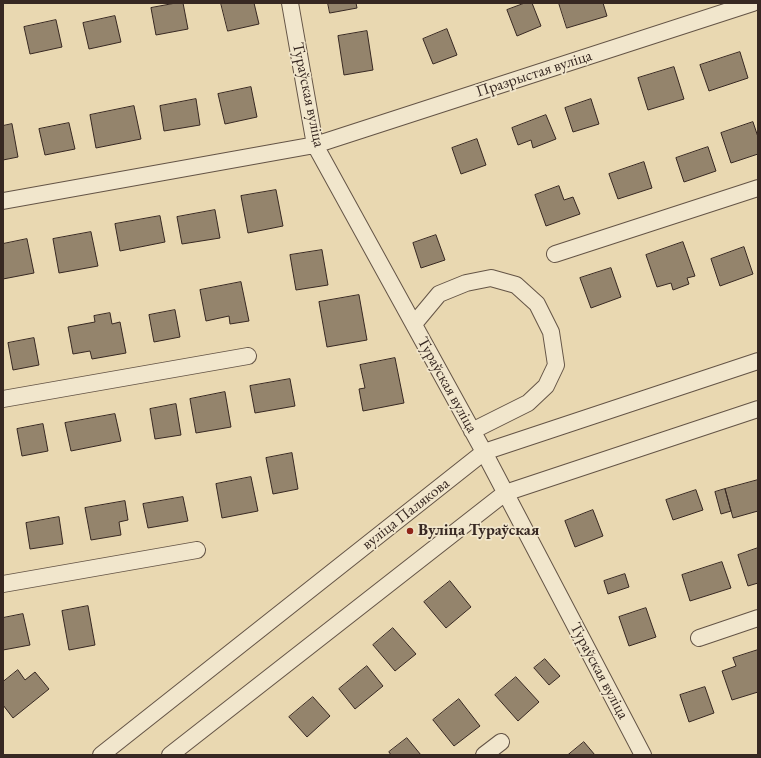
<!DOCTYPE html>
<html>
<head>
<meta charset="utf-8">
<style>
  body { margin:0 }
  #map { position:relative; width:761px; height:758px; overflow:hidden; background:#e9d8b1; font-family:"EB Garamond",serif }
  canvas { display:block }
  .frame { position:absolute; inset:0; border:4px solid #372822; pointer-events:none }
</style>
</head>
<body>
<div id="map">
<canvas width="761" height="758"></canvas>
<div class="frame"></div>
</div>
<script>
const ctx = document.querySelector('canvas').getContext('2d');
ctx.lineJoin = 'round';
function fill(path, color) { ctx.fillStyle = color; ctx.fill(path, 'evenodd'); }
function strokePath(path, color, width, dash) { ctx.strokeStyle = color; ctx.lineWidth = width; ctx.lineCap = dash ? 'butt' : 'round'; ctx.setLineDash(dash || []); ctx.stroke(path); }
function write(font, color, halo, rows, align = 'center') {
  ctx.font = font + ' "EB Garamond",serif'; ctx.lineWidth = 3.5; ctx.setLineDash([]); ctx.textBaseline = 'middle'; ctx.strokeStyle = halo; ctx.fillStyle = color; for (const [text, x, y, turn = 0] of rows) {
    ctx.save(); ctx.translate(x, y); ctx.rotate((+turn || 0) * Math.PI / 180); ctx.textAlign = isNaN(turn) ? turn : align; if (halo) ctx.strokeText(text, 0, 0); ctx.fillText(text, 0, 0); ctx.restore();
  }
}
const building = new Path2D(`
  M176,3H183L188,29L156,35L151,8Z
  M221,3H254L259,24L228,31Z
  M328,3H356L357,8L330,13Z
  M525,3H532L541,26L517,36L507,10Z
  M559,3H603L607,16L567,28Z
  M115,16L121,42L89,49L83,23Z
  M56,20L62,47L30,54L24,27Z
  M447,29L457,55L433,64L423,39Z
  M367,31L373,70L344,75L338,36Z
  M740,52L748,78L709,91L700,65Z
  M674,67L684,99L648,110L638,78Z
  M251,87L257,117L225,124L218,94Z
  M196,99L200,125L164,131L160,106Z
  M591,99L599,124L573,132L565,108Z
  M134,106L141,139L96,148L90,115Z
  M546,115L556,139L533,148L531,140L518,145L512,128Z
  M753,122L758,137V154L731,163L721,133Z
  M69,123L75,149L45,155L39,129Z
  M12,124L18,157L3,160V126Z
  M477,139L486,165L461,174L452,148Z
  M708,147L716,171L684,182L676,158Z
  M644,162L652,188L618,199L609,174Z
  M559,186L564,200L573,197L580,214L546,226L535,195Z
  M276,190L283,226L248,233L241,196Z
  M215,210L220,238L182,244L177,217Z
  M160,216L165,242L120,251L115,224Z
  M91,232L98,266L59,273L53,239Z
  M436,235L445,260L421,268L413,243Z
  M27,239L34,273L3,279V244Z
  M683,242L695,276L687,278L689,284L673,290L671,283L657,287L646,255Z
  M744,247L753,274L720,286L711,259Z
  M322,250L328,285L296,290L290,255Z
  M611,268L621,297L591,308L580,278Z
  M241,282L249,321L230,324L229,316L206,321L200,290Z
  M359,295L367,340L327,347L319,302Z
  M175,310L180,337L154,342L149,315Z
  M110,313L112,324L120,322L126,353L92,359L90,351L73,354L68,327L95,322L94,316Z
  M34,338L39,365L13,370L8,343Z
  M395,358L404,403L363,411L359,389L365,388L360,365Z
  M290,379L295,406L255,413L250,386Z
  M225,392L231,427L196,433L190,399Z
  M176,404L181,435L155,439L150,409Z
  M115,414L121,441L71,451L65,423Z
  M43,424L48,451L22,456L17,429Z
  M292,453L298,489L273,494L266,458Z
  M251,477L258,511L222,518L216,484Z
  M758,480V511L733,518L725,489Z
  M725,489L731,511L721,514L715,492Z
  M696,490L703,510L673,520L666,500Z
  M183,497L188,521L148,528L143,504Z
  M125,501L128,520L119,522L121,535L91,540L85,508Z
  M593,510L603,536L575,547L565,521Z
  M59,517L63,544L30,549L26,523Z
  M758,548V583L748,586L738,555Z
  M722,562L731,588L690,601L682,575Z
  M625,574L629,587L608,594L604,581Z
  M450,581L471,607L446,628L424,602Z
  M88,606L95,645L69,650L62,611Z
  M646,608L656,637L629,646L619,617Z
  M23,614L30,645L3,650V618Z
  M393,628L416,654L395,671L373,645Z
  M758,650V692L732,700L722,671L736,666L733,658Z
  M545,659L560,676L549,685L534,668Z
  M367,666L383,686L355,709L339,689Z
  M18,670L25,680L35,672L49,689L13,718L3,705V682Z
  M516,677L539,702L518,721L495,695Z
  M705,687L714,713L689,722L680,695Z
  M313,697L330,716L307,737L289,717Z
  M459,699L480,726L454,746L433,720Z
  M407,738L421,755H391L389,752Z
  M584,742L595,755H568Z`);
const minor = new Path2D(`
  M290,3L315,145L484,452L643,755
  M3,201L315,145L753,3
  M555,254L758,188
  M414,324L439,294L466,283L491,278L516,285L537,304L551,332L556,365L546,386L528,403L472,431
  M3,399L248,356
  M3,584L197,550
  M699,638L758,618
  M101,755L484,452L758,361
  M170,755L505,493L758,409
  M484,755L501,742`);
const markers = [
  [410,531,4,"#8f2418"]
];
const streetNames = [
  ["Празрыстая вуліца",534,74,-18],
  ["Тураўская вуліца",308,95,78],
  ["Тураўская вуліца",447,385,61],
  ["вуліца Палякова",406,514,-38],
  ["Тураўская вуліца",599,671,62]
];
const poiNames = [
  ["Вуліца Тураўская",418,531]
];
fill(building, '#94846c');
strokePath(building, '#372822', 1);
strokePath(minor, '#645446', 18);
strokePath(minor, '#f1e6cc', 16);
for (const [x, y, r, color] of markers) { const dot = new Path2D(); dot.arc(x, y, r, 0, 2 * Math.PI); ctx.fillStyle = color; ctx.fill(dot); strokePath(dot, '#f1e6cc', 1.5); }
write('16px', '#372822', '#f1e6cc', streetNames);
write('bold 16px', '#372822', '#f1e6cc', poiNames, 'left');
</script>
</body>
</html>
